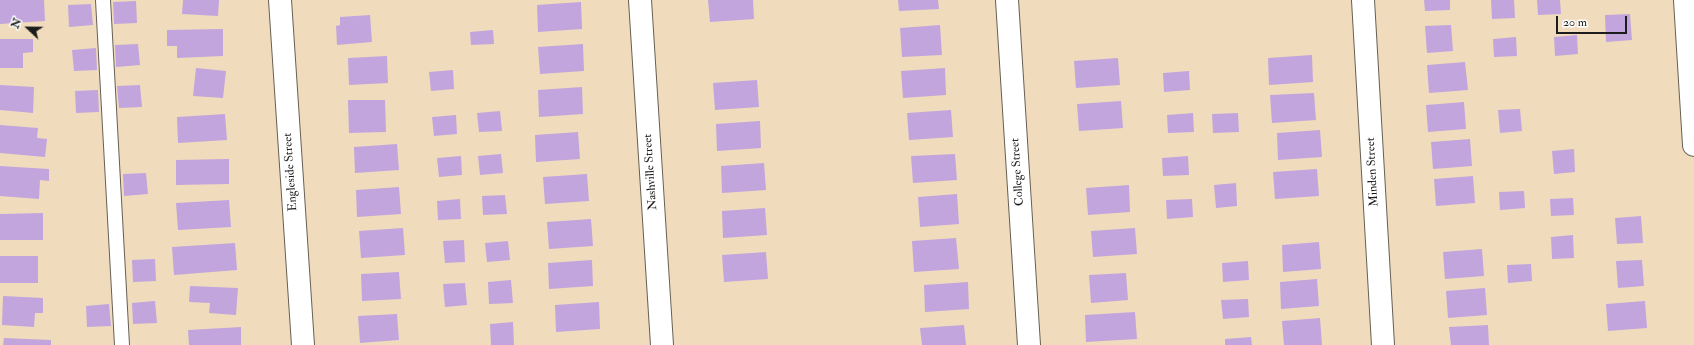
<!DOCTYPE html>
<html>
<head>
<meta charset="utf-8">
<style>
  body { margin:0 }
  #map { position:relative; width:1694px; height:345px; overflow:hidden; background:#f0dcbc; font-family:"IM FELL Double Pica",serif }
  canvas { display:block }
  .north { position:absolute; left:8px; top:8px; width:40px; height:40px; -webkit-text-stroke:3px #fff; paint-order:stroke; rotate:292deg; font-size:11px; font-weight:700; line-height:16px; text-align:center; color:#1c1c1c }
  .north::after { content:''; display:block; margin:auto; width:14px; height:18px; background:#1c1c1c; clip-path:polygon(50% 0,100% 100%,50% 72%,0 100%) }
  .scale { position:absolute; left:1556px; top:16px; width:71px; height:18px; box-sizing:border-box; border:2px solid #1c1c1c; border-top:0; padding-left:5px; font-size:12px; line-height:14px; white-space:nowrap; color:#1c1c1c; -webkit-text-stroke:3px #fff; paint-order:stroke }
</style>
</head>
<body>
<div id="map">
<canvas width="1694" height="345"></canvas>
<div class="north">N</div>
<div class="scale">20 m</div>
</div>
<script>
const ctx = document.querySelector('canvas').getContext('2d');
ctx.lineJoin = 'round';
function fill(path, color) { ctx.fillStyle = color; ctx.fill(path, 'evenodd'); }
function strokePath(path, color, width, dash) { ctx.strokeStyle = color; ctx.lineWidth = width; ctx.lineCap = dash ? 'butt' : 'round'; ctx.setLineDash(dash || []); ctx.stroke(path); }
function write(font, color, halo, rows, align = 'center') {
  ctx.font = font + ' "IM FELL Double Pica",serif'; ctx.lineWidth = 3; ctx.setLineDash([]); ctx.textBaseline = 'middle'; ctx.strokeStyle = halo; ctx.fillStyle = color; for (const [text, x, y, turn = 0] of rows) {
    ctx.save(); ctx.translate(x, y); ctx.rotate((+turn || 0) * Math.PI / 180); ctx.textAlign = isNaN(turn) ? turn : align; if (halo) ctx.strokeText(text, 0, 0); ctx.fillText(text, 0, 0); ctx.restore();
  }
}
const building = new Path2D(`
  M0,0H44L45,21L0,24Z
  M183,0H219L218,16L182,14Z
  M708,0H753L754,19L710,22Z
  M898,0H938L939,9L899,11Z
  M1424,0H1450V10L1425,11Z
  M1491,0H1514L1515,18L1492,19Z
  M1537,0H1560L1561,14L1538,15Z
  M136,1L137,23L114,24L113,2Z
  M581,2L582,29L538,32L537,5Z
  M91,4L93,25L69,27L68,5Z
  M1630,14L1632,40L1606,42L1605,15Z
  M370,15L372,42L337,45L336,26L340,25V17Z
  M940,25L942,55L902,57L900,28Z
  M1451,25L1453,51L1427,53L1425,26Z
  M223,29V56L177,58V46H167V30Z
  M493,30L494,44L471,45L470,32Z
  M1577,35L1578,54L1555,56L1554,37Z
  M1516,37L1517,56L1494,57L1493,39Z
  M0,39H33V52L23,53V68H0Z
  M138,44L140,65L116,67L115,45Z
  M583,44L584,71L540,74L538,47Z
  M96,48L97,70L74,71L72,50Z
  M1312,55L1313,82L1269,85L1268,58Z
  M387,56L388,83L349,85L348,58Z
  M1118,58L1120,85L1076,88L1074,61Z
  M1465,62L1468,90L1429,93L1427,65Z
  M196,68L226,71L223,98L193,96Z
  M945,68L946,95L903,98L901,71Z
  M453,70L454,89L431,91L429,72Z
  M1189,71L1190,90L1164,92L1163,73Z
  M757,80L759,107L715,110L713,83Z
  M0,85L34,87L33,113L0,110Z
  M140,85L142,107L119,108L117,86Z
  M582,87L583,114L539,117L538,90Z
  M98,90L99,112L76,113L75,91Z
  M1314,93L1316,120L1272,123L1270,95Z
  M348,100H385L386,132L349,133Z
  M1121,101L1123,128L1079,131L1077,104Z
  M1464,102L1466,129L1428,132L1426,105Z
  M1520,109L1522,131L1500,133L1498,110Z
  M951,110L953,137L909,140L907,113Z
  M500,111L502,131L479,132L477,113Z
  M1193,113L1194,132L1168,133L1167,115Z
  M1238,113L1239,132L1213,133L1212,114Z
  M225,114L227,140L178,143L177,117Z
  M456,115L457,134L434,136L432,117Z
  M760,121L761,148L717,151L716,124Z
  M0,125L38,128L37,138L47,139L45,157L0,153Z
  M1320,130L1322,157L1278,160L1277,133Z
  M578,132L580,159L536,162L535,135Z
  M1470,139L1472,166L1433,169L1431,142Z
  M397,144L399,170L355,173L354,147Z
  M1574,149L1575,172L1554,174L1552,151Z
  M501,154L503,173L480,175L478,156Z
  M955,154L957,180L913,183L911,156Z
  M461,156L462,175L439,177L437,158Z
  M1188,156L1189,175L1163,176L1162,158Z
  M229,159V184L176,185V160Z
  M764,163L766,190L722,193L721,166Z
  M0,166L49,169V181L40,180L39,199L0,196Z
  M1317,169L1319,196L1275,199L1273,172Z
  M146,173L148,194L124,196L123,174Z
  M587,174L589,201L545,204L543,177Z
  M1473,176L1475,203L1436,206L1434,179Z
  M1236,183L1237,206L1216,208L1214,185Z
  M1129,185L1130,212L1088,215L1086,188Z
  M399,187L401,214L357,217L356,190Z
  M1524,191L1525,208L1500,210L1499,192Z
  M957,194L959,224L920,227L918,197Z
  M505,195L507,214L483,215L482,196Z
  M1573,198L1574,215L1551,216L1550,199Z
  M460,199L461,219L438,220L437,201Z
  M1192,199L1193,217L1167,219L1166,200Z
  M229,200L231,227L178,230L176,203Z
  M765,208L767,235L723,238L722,211Z
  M43,213V240H0V214Z
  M1641,216L1643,243L1617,244L1615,218Z
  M591,219L593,246L549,249L547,222Z
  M403,228L405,255L361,258L359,231Z
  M1135,228L1137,254L1093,257L1091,231Z
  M1573,235L1574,258L1552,259L1551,237Z
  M956,238L959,269L914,272L912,241Z
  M464,240L465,262L445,263L443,241Z
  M508,241L510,260L487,262L485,243Z
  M1319,242L1321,269L1283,272L1282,245Z
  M235,243L237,270L174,275L172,247Z
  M1482,249L1484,276L1445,279L1443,252Z
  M766,252L768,279L724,282L722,255Z
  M0,256H38V283H0Z
  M155,259L156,281L133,282L132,260Z
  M592,260L593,286L549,289L548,263Z
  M1642,260L1644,286L1618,288L1616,261Z
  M1248,261L1249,280L1223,282L1222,263Z
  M1531,264L1532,281L1508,283L1507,265Z
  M399,272L401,299L362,301L361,274Z
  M1126,273L1128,300L1091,303L1089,275Z
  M1317,279L1319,306L1281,309L1280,282Z
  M511,280L513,303L489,304L488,282Z
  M968,282L969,309L925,312L924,285Z
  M465,283L467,305L445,307L443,284Z
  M190,286L238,288L236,315L209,313L210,303L189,302Z
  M1485,288L1487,315L1448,318L1446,291Z
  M3,296L43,298V313H35L34,327L2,325Z
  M1248,299L1249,317L1223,319L1221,300Z
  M155,301L157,323L133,324L132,303Z
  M1645,301L1647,328L1608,331L1606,304Z
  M599,302L600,329L556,332L555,305Z
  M109,304L111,326L87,327L86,306Z
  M1135,312L1137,339L1086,342L1085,315Z
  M397,314L399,340L360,343L358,316Z
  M1320,318L1322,345H1284L1282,321Z
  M513,322L514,345H491L490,324Z
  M964,325L966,345H922L920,328Z
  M1488,325L1489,345H1451L1449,327Z
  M241,327V345H189L188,330Z
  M1251,337L1252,345H1225V339Z
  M4,338L51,340V345H3Z`);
const service = new Path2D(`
  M103,0L122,345`);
const minor = new Path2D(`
  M280,0L303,345
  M640,0L662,345
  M1007,0L1029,345
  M1363,0L1383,345
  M1685,0L1694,145`);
const streetNames = [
  ["Engleside Street",291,172,-94],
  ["Nashville Street",651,172,-94],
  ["College Street",1018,172,-94],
  ["Minden Street",1373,172,-93]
];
fill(building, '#c2a5dd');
strokePath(service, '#665f54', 16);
strokePath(minor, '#665f54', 24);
strokePath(service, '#fff', 14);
strokePath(minor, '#fff', 22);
write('12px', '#1c1c1c', '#fff', streetNames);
</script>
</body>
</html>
